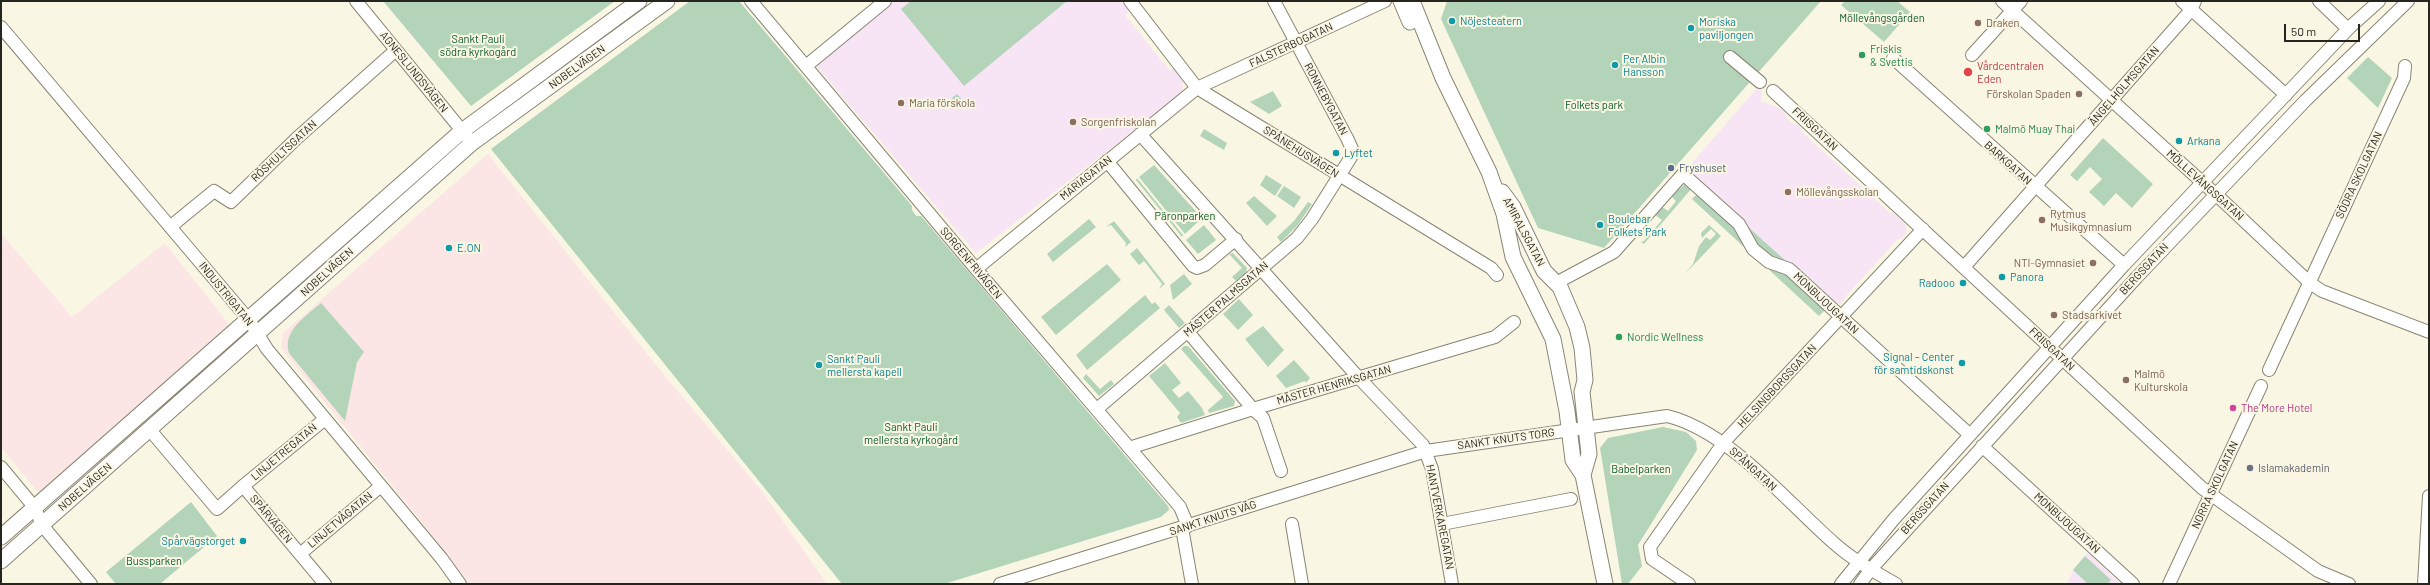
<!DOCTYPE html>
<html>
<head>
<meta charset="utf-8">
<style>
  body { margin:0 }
  #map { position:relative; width:2430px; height:585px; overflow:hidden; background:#faf6e4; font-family:Barlow,sans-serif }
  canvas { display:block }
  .frame { position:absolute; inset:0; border:2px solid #27251f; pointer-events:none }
  .scale { position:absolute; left:2284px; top:24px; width:76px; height:18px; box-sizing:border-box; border:2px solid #27251f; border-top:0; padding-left:5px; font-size:12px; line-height:14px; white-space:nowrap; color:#27251f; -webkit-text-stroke:3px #faf6e4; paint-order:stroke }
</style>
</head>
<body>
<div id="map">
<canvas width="2430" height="585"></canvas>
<div class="frame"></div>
<div class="scale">50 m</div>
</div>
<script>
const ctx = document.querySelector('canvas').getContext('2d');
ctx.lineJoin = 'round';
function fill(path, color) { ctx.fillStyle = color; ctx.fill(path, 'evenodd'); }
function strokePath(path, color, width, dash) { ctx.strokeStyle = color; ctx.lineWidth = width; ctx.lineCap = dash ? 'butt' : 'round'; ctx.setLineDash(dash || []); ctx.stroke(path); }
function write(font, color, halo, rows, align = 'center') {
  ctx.font = font + ' Barlow,sans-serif'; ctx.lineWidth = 4; ctx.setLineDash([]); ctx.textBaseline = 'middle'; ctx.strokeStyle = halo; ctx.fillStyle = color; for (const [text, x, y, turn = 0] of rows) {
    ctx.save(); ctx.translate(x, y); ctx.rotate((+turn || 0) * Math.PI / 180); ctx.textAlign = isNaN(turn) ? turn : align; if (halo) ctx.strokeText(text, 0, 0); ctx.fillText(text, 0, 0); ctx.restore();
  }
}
const industrial = new Path2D(`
  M488,154L664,375L761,490L827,584H468L435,539L281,348L283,333Z
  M1,233L72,317L165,243L232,328L41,496L1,447Z`);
const education = new Path2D(`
  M893,1H1123L1130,10L1125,15L1170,71L1175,66L1180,73L1183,81L1182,93L976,253L817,67V63Z
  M1758,87L1762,91L1761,101L1783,110L1790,122L1799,125L1802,132L1890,213L1896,215L1906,225L1907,230L1904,237L1897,240L1846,296L1841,304L1831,303L1686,170Z
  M2086,554H2089L2121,584H2067L2074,568Z`);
const green = new Path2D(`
  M383,1H615L471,106Z
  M690,1H739L912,206V210L916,216H921L1168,506L1169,510L1161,517L944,584H842L491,149Z
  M911,1H1067L964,86L901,9Z
  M1447,1H1821L1604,248L1538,228L1441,19Z
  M1845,1H1897L1910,12L1884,42L1841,5Z
  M2368,57L2392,78L2378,108L2347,78Z
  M1273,91L1282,106L1269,114L1250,102Z
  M957,94L966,104L960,109L951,99Z
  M1204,129L1227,143L1224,150L1200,136Z
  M2103,138L2153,184L2132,208L2116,193L2104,206L2089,192L2102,179L2090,167L2077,181L2070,175Z
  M1154,165L1202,218L1185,234L1139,177Z
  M1266,175L1282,185L1275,196L1260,185Z
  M1137,178L1183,235L1182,237L1136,180Z
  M1685,184L1692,188L1644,244L1641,242L1644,241L1662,220L1655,215L1662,207L1668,211L1676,201L1671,196Z
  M1284,186L1301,197L1294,208L1277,196Z
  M1698,193L1735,226L1745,248L1692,199Z
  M1254,196L1277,216L1267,226L1246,203Z
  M1308,202L1312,204L1297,226L1281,242L1277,237L1294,221Z
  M1089,219L1096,227L1053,262L1047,254Z
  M1114,221L1131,242L1125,247L1126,243L1111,225L1106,227Z
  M1204,225L1216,240L1198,254L1186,240Z
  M1709,225L1721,236L1684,275L1693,264L1699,246L1706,237L1710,240L1716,234L1711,229L1702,238L1701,233Z
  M1746,225L1787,262L1771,258L1752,241Z
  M1137,248L1165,284L1159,289L1162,284L1144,261L1139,265L1130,254Z
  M1233,253L1247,268L1246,273L1236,281L1232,277L1242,268L1229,254Z
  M1107,264L1121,280L1056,335L1041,317Z
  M1766,267L1782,271L1825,310L1819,316Z
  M1184,274L1192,284L1173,300L1170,285Z
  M1145,295L1152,304L1155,302L1160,308L1087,370L1076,355Z
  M1239,299L1253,315L1238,330L1223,314Z
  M321,303L364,352L357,362L345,421L289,353C282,331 306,316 321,303Z
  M1169,305L1185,323L1179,328L1164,310Z
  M1263,326L1284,350L1268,367L1245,339Z
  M1184,346H1188L1235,401L1234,406L1209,413L1208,410L1223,397L1181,349Z
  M1294,360L1310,378L1306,383L1305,381L1286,388L1276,376Z
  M1165,363L1181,383L1172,390L1179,398L1188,391L1202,408L1205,415L1181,423L1177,417L1180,413L1149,376Z
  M1086,374L1100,389L1111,380L1114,384L1099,396L1083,378Z
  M1663,427L1686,432L1696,441L1697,450L1638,545L1642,566L1628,584H1622L1600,448L1608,438Z
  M191,502L217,536L160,584H116L106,572Z
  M2085,556L2111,580L2107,584H2088L2073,570Z`);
const minor = new Path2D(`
  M356,1L468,138
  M751,1L976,269L1180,507L1188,526
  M1130,1L1197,88L1491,268L1497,275
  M2002,1L2223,201L2310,283L2322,291L2429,332
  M2182,1L2286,95
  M2319,1L2348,29
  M1,27L249,320L267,349L442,559L460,584
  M1972,55L2021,1
  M1730,57L1760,82
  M1893,58L2124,265
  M806,66L885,1
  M1773,91L2202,488L2318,571L2349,584
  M1140,134L1358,377L1423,445L1432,469L1452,584
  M1107,161L1193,266L1197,268L1205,265L1236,239
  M170,227L214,191L231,202L297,138L396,50
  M1964,267L2191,10L2195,1
  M976,269L1197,88L1385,1
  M1556,283L1614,252L1683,174L1739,224L1753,249L1769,262L1789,269L1970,435
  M1188,332L1253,409L1263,418L1281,471
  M2269,370L2404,78L2405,66
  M1097,409L1297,238L1312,219L1351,157L1352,149L1347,138L1274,1
  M150,430L217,509L243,486L325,584
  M1982,446L2133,584
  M1129,448L1253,409L1495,337L1514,322
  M1,467L35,508L42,525L91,584
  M243,486L325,419
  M1292,524L1302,584
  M1442,524L1571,499
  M1182,528L1192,584
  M300,554L381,486
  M1000,584L1426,451L1667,416C1729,431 1787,502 1835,544C1853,560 1875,572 1896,584
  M1689,584L1652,559L1650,547L1724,442L1923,229
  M1841,584L1894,519L2124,265L2350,27L2379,1
  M1860,584L1871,569L2137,277L2305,101L2408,1
  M2169,584L2261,386
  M2424,584L2429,496`);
const major = new Path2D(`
  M1401,1L1410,22
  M1412,1L1443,78L1489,172L1504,214L1513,257L1553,339L1567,411L1573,460L1583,475L1605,584
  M1502,192L1513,207L1544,271L1560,287L1577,327L1582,348L1585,380L1582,392L1589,454L1583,475
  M1,537L462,131L639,1
  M1,561L472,143L667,1`);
const markers = [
  [1452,21,4,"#0f9aa8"],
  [1978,23,4,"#8d6e63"],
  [1691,28,4,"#0f9aa8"],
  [1862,55,4,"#2e9e5b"],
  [1615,65,4,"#0f9aa8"],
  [1968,72,5,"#e0444e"],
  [2079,94,4,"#8d6e63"],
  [901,103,4,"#8d6e63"],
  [1073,122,4,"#8d6e63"],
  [1987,129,4,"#2e9e5b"],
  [2179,141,4,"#0f9aa8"],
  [1336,153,4,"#0f9aa8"],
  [1671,168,4,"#5c6f8a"],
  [1788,192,4,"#8d6e63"],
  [2042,220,4,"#8d6e63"],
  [1600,225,4,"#0f9aa8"],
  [449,248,4,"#0f9aa8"],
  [2093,263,4,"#8d6e63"],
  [2002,277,4,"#0f9aa8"],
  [1963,283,4,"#0f9aa8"],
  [2054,315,4,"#8d6e63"],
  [1619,337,4,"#2e9e5b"],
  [1962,363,4,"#0f9aa8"],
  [819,365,4,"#0f9aa8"],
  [2126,380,4,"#8d6e63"],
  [2233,408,4,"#d1479c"],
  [2250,468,4,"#6b7280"],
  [243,541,4,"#0f9aa8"]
];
const parkNames = [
  ["Möllevångsgården",1882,18],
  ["Sankt Pauli",478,39],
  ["södra kyrkogård",478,52],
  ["Folkets park",1594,105],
  ["Päronparken",1185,216],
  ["Sankt Pauli",911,427],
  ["mellersta kyrkogård",911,440],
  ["Babelparken",1641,469],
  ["Bussparken",154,561]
];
const cultureNames = [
  ["Nöjesteatern",1460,21],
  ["Moriska",1699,22],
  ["paviljongen",1699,35],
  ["Per Albin",1623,59],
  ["Hansson",1623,72],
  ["Arkana",2187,141],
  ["Lyftet",1344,153],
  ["Boulebar",1608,219],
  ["Folkets Park",1608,232],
  ["E.ON",457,248],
  ["Panora",2010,277],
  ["Radooo",1955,283,"right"],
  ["Signal – Center",1954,357,"right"],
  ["för samtidskonst",1954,370,"right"],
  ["Sankt Pauli",827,359],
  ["mellersta kapell",827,372],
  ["Spårvägstorget",235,541,"right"]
];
const educationNames = [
  ["Draken",1986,23],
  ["Förskolan Spaden",2071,94,"right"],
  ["Maria förskola",909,103],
  ["Sorgenfriskolan",1081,122],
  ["Möllevångsskolan",1796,192],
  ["Rytmus",2050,214],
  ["Musikgymnasium",2050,227],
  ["NTI-Gymnasiet",2085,263,"right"],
  ["Stadsarkivet",2062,315],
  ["Malmö",2134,374],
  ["Kulturskola",2134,387]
];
const streetNames = [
  ["FALSTERBOGATAN",1291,45,-25],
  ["NOBELVÄGEN",577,67,-36],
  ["AGNESLUNDSVÄGEN",414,72,51],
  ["ÄNGELHOLMSGATAN",2124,86,-49],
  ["RONNEBYGATAN",1326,99,62],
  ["FRIISGATAN",1815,129,43],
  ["RÖSHULTSGATAN",284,151,-43],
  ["SPÅNEHUSVÄGEN",1301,152,32],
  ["BARKGATAN",2008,163,42],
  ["SÖDRA SKOLGATAN",2359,175,-65],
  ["MARIAGATAN",1086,178,-39],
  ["MÖLLEVÅNGSGATAN",2205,185,42],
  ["AMIRALSGATAN",1524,232,62],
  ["SORGENFRIVÄGEN",971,263,50],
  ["BERGSGATAN",2144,269,-47],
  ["NOBELVÄGEN",327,272,-42],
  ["INDUSTRIGATAN",226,294,51],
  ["MÄSTER PALMSGATAN",1226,299,-41],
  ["MONBIJOUGATAN",1826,303,43],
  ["FRIISGATAN",2052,349,43],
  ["MÄSTER HENRIKSGATAN",1334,385,-16],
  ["HELSINGBORGSGATAN",1777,386,-47],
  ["SANKT KNUTS TORG",1506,439,-8],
  ["LINJETREGATAN",284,452,-40],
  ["SPÅNGATAN",1753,469,42],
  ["NORRA SKOLGATAN",2215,485,-65],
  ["NOBELVÄGEN",85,487,-41],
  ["BERGSGATAN",1925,508,-48],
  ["HANTVERKAREGATAN",1440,517,79],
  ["SANKT KNUTS VÄG",1213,518,-18],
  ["SPÅRVÄGEN",271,519,50],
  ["LINJETVÅGATAN",340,520,-40],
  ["MONBIJOUGATAN",2067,523,42]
];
const leisureNames = [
  ["Friskis",1870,49],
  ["& Svettis",1870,62],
  ["Malmö Muay Thai",1995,129],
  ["Nordic Wellness",1627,337]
];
const healthNames = [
  ["Vårdcentralen",1977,66],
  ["Eden",1977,79]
];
const serviceNames = [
  ["Fryshuset",1679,168]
];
const hotelNames = [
  ["The More Hotel",2241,408]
];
const worshipNames = [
  ["Islamakademin",2258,468]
];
fill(industrial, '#fbe6e5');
fill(education, '#f7e5f6');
fill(green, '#b3d4b9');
strokePath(minor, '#888574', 14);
strokePath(major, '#888574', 17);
strokePath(minor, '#fff', 12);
strokePath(major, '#fff', 15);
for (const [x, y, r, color] of markers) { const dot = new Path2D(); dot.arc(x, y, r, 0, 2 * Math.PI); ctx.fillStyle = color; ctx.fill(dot); strokePath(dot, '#faf6e4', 1.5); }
write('11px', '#0b5b29', '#faf6e4', parkNames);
write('11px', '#0d838f', '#faf6e4', cultureNames, 'left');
write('11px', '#785e54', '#faf6e4', educationNames, 'left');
write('11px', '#27251f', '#faf6e4', streetNames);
write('11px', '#27864d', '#faf6e4', leisureNames, 'left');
write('11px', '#be3a42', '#faf6e4', healthNames, 'left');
write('11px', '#4e5e75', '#faf6e4', serviceNames, 'left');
write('11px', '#b23c85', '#faf6e4', hotelNames, 'left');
write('11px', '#5b616d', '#faf6e4', worshipNames, 'left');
</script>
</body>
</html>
